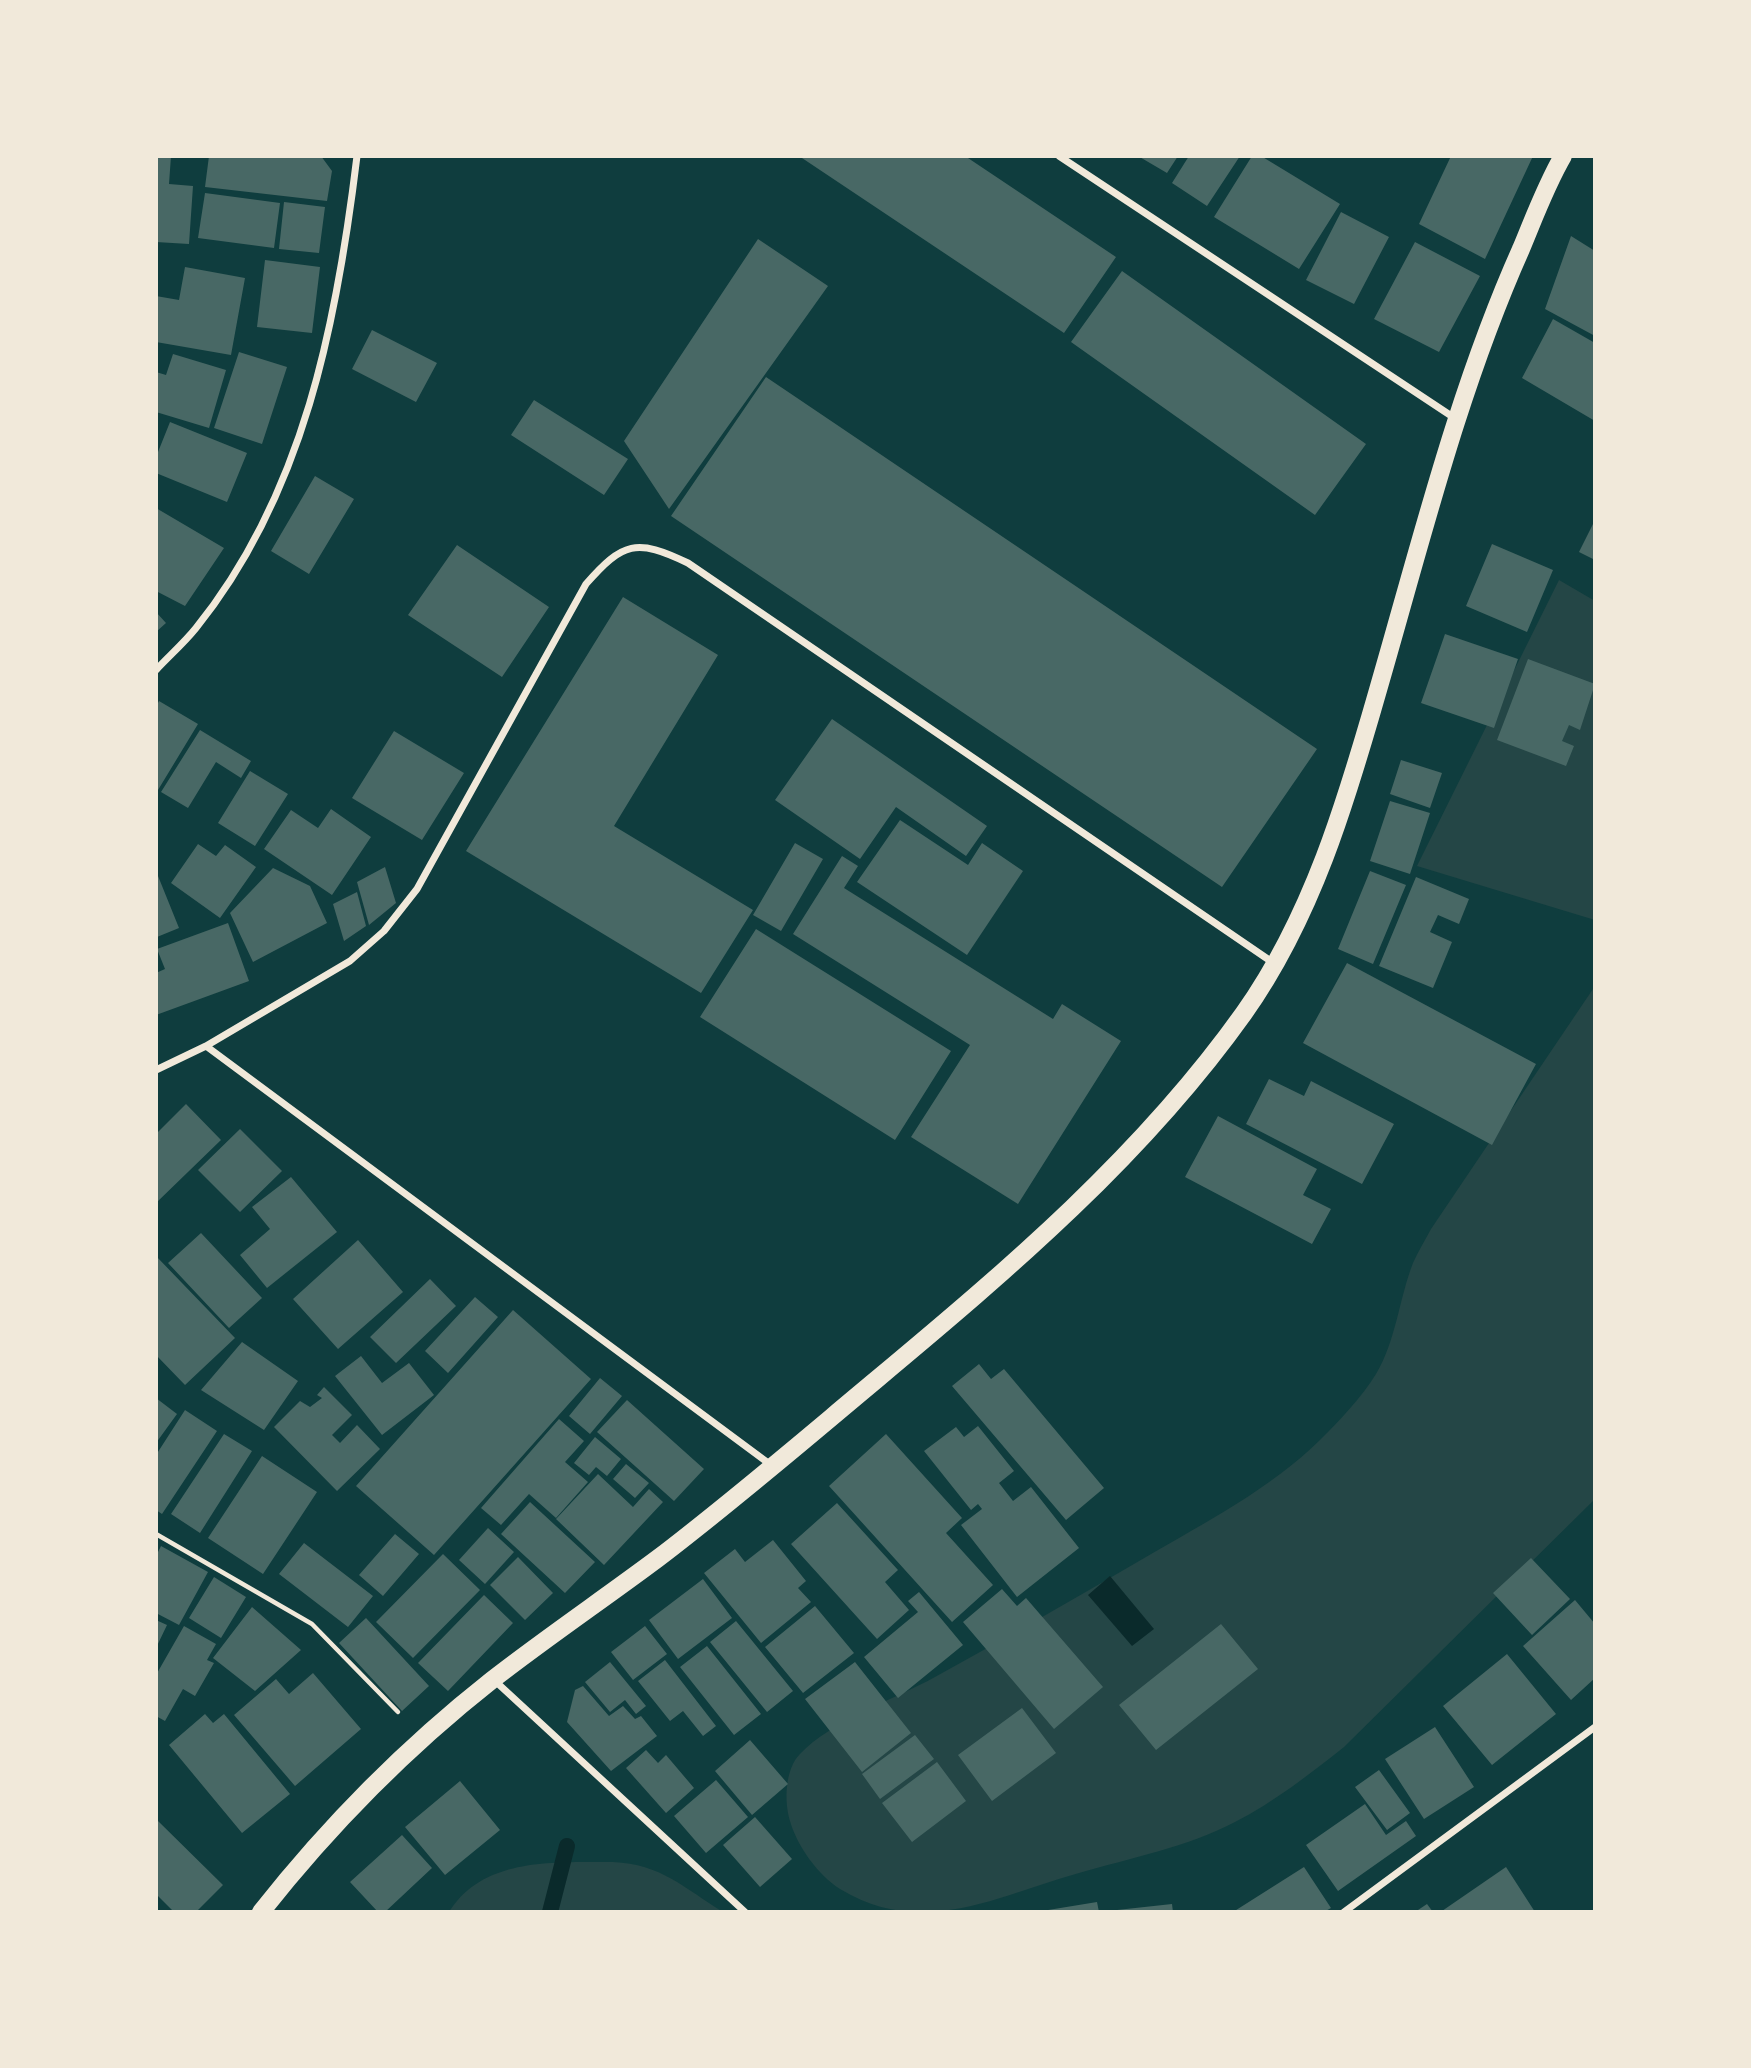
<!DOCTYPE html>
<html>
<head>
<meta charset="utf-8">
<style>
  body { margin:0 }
  #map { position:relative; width:1751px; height:2068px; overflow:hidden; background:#0f3d3e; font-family:"Space Grotesk",sans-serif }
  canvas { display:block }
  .frame { position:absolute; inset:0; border:158px solid #f1e9da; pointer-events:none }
</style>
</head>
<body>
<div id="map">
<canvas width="1751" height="2068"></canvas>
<div class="frame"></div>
</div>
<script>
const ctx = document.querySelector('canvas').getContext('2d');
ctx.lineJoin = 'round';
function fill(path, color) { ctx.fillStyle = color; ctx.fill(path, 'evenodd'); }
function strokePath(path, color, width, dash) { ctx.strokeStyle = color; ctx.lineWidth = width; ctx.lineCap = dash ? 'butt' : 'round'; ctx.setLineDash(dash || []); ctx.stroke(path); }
const green = new Path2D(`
  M1559,580L1595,601V920L1417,866Z
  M1595,986V1499L1344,1747C1310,1774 1274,1802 1235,1822C1187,1847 1131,1858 1079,1873C997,1896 922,1939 840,1889C818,1875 797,1846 790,1821C784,1801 785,1769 800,1754C831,1721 895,1699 935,1677C1006,1638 1076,1598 1146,1557C1206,1522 1270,1489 1320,1440C1340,1420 1361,1398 1376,1374C1396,1341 1399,1299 1413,1263C1418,1252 1425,1240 1431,1229Z
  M613,1862C661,1864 684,1888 723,1912H449C483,1857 555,1862 613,1862Z`);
const water = new Path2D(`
  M1110,1576L1154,1629L1132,1646L1088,1595Z`);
const stream = new Path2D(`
  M550,1912L567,1846`);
const building = new Path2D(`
  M156,156H171L169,184L193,186L189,244L156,242Z
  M209,156H321L332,171L327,201L205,187Z
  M799,156H965L1116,257L1064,333Z
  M1138,156H1178L1167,173Z
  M1189,156H1240L1207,206L1172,183Z
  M1252,156H1261L1340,204L1299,269L1214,217Z
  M1451,156H1533L1485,259L1419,224Z
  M205,193L280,203L274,248L198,238Z
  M284,202L325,207L319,253L279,249Z
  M1341,212L1389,237L1354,304L1306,280Z
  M1571,236L1595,251V336L1545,309Z
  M758,239L828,286L669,509L624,441Z
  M1415,242L1480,276L1439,352L1374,319Z
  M265,260L320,267L312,333L257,327Z
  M185,267L245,278L231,355L156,342V296L179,300Z
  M1122,271L1366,444L1315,515L1071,342Z
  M1553,319L1595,343V421L1522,378Z
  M372,330L437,363L416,402L352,369Z
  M239,352L287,367L262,444L214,428Z
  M173,354L226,370L209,428L156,412V372L166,375Z
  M766,377L1317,749L1222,887L671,516Z
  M534,400L628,459L604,495L511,435Z
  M170,422L247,453L227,502L156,473V457Z
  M315,476L354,499L309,574L271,551Z
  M156,508L224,548L185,606L156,591Z
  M1595,520V560L1579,552Z
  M1492,544L1553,570L1527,632L1466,606Z
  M457,545L549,607L502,677L408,615Z
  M623,597L718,655L614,826L753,910L701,993L466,851Z
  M156,612L166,623L156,632Z
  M1445,634L1518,659L1494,728L1421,703Z
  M1528,659L1595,684L1580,730L1569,725L1562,741L1574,746L1566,766L1497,740Z
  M159,701L198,724L158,790L156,707Z
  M832,719L987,826L966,856L896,807L860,859L775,800Z
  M200,730L251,761L241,778L216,762L188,808L161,792Z
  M394,731L464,773L422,840L352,798Z
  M1401,760L1442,773L1430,808L1390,794Z
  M250,771L288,794L255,846L218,823Z
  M1390,801L1430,813L1410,874L1370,861Z
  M331,809L371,837L332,895L264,849L291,810L318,828Z
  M900,820L968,865L982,843L1023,871L967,955L857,882Z
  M795,843L823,859L781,931L753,915Z
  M198,844L216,856L225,845L256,867L220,918L171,883Z
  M842,856L858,866L844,888L1053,1019L1062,1004L1121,1041L1018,1204L911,1137L970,1045L793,934Z
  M385,867L396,903L369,925L357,882Z
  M273,868L310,886L327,923L253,962L230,913Z
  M156,871L179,928L157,937L156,934Z
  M1370,871L1406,885L1373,964L1338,949Z
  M1416,877L1469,899L1459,924L1438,915L1430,932L1452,942L1433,988L1379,966Z
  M357,892L366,926L344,941L333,904Z
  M228,923L249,981L156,1015V973L165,969L157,949Z
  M756,929L951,1051L895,1140L700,1017Z
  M1347,963L1536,1064L1492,1145L1303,1043Z
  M1269,1079L1304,1096L1311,1081L1394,1124L1362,1184L1246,1124Z
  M186,1104L221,1140L156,1203V1134Z
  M1218,1116L1317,1169L1303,1195L1331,1209L1312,1244L1185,1177Z
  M240,1129L282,1171L240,1212L198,1170Z
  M291,1177L337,1232L267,1288L240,1255L270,1229L252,1207Z
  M201,1233L262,1298L229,1328L168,1263Z
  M358,1240L403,1292L338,1349L293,1299Z
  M156,1256L235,1338L185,1385L156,1355Z
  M430,1279L456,1306L396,1363L370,1337Z
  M475,1297L498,1317L448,1373L425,1351Z
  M513,1310L591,1379L434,1555L356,1486Z
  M242,1342L298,1381L264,1430L201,1390Z
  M361,1356L382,1383L409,1363L434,1395L382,1435L335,1376Z
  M979,1364L991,1379L1004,1369L1104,1488L1066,1520L952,1386Z
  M600,1378L622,1396L590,1434L569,1416Z
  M324,1387L352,1415L332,1435L340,1443L357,1425L380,1449L337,1491L274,1427L300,1401L310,1407L322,1398L317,1395Z
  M156,1398L177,1414L156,1443Z
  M627,1400L704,1469L674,1501L597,1432Z
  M185,1410L217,1431L162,1514L156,1510V1455Z
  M559,1419L584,1441L565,1462L588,1482L556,1518L529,1494L501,1525L481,1508Z
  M978,1426L1014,1471L999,1483L1013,1501L1031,1487L1079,1548L1017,1597L961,1525L982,1509L978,1504L971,1510L924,1451L956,1427L964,1437Z
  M224,1434L252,1451L200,1533L171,1514Z
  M886,1434L962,1518L946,1533L993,1585L952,1622L829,1486Z
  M595,1437L621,1459L607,1476L596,1467L589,1475L574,1463Z
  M262,1456L317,1492L263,1574L208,1538Z
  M626,1464L649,1483L635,1498L613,1479Z
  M598,1474L633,1507L649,1489L663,1502L604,1565L556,1519Z
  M530,1502L595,1562L565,1593L501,1534Z
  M837,1503L898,1570L885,1582L909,1610L877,1639L791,1544Z
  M488,1528L514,1552L485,1584L459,1560Z
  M395,1534L419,1554L383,1596L359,1575Z
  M773,1540L806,1581L798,1588L811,1602L761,1643L704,1573L735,1549L745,1562Z
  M304,1543L373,1596L348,1627L279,1574Z
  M161,1546L208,1572L179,1625L156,1613V1556Z
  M443,1554L480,1590L413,1658L376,1622Z
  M518,1557L553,1593L525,1620L490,1585Z
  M1531,1558L1570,1599L1532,1635L1493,1593Z
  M214,1577L246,1597L221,1638L189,1618Z
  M703,1579L732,1618L678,1659L649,1620Z
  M1002,1589L1017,1606L1026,1598L1103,1687L1054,1729L963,1622Z
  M919,1592L963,1645L898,1698L864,1657L918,1612L908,1601Z
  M484,1595L513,1623L448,1691L418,1663Z
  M1575,1600L1595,1624V1678L1571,1700L1523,1646Z
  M815,1606L854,1653L803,1693L765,1647Z
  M252,1607L301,1650L255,1691L213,1658Z
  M366,1618L429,1686L402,1711L339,1643Z
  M156,1620L167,1625L156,1648Z
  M736,1621L793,1691L767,1712L710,1642Z
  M1221,1624L1258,1669L1156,1750L1119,1705Z
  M184,1626L216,1644L207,1660L214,1663L195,1696L183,1689L165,1721L156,1716V1675Z
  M645,1626L667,1654L633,1680L611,1652Z
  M707,1646L761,1714L734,1735L680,1667Z
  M1507,1654L1556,1714L1492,1765L1443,1706Z
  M665,1660L716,1726L703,1736L683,1711L670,1721L638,1681Z
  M610,1662L646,1706L636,1714L625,1700L610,1712L585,1682Z
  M855,1662L911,1733L862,1772L805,1699Z
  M313,1673L361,1729L295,1786L234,1715L276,1679L289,1694Z
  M583,1686L609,1716L623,1706L635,1719L641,1716L657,1736L611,1771L567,1722L575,1690Z
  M1022,1708L1056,1753L992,1801L958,1755Z
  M205,1714L213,1723L224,1714L290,1794L242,1833L169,1745Z
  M1435,1727L1474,1787L1424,1819L1385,1759Z
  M915,1735L934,1759L880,1799L862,1774Z
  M750,1740L788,1784L752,1815L715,1771Z
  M646,1750L658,1763L666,1755L694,1788L666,1813L626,1768Z
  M937,1762L966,1801L912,1842L882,1803Z
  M1379,1770L1410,1813L1387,1830L1355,1787Z
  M716,1780L748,1817L706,1853L674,1816Z
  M460,1781L500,1830L445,1875L405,1827Z
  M1365,1804L1386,1835L1406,1821L1416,1836L1338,1891L1306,1845Z
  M755,1817L792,1859L760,1887L723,1845Z
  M156,1819L223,1885L196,1912H174L156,1894Z
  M402,1835L432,1868L385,1912H378L350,1882Z
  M1304,1867L1331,1908L1324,1912H1233Z
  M1506,1867L1535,1912L1442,1911Z
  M1097,1902L1099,1912H1042V1911Z
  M1172,1904L1173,1912H1117V1910Z
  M1427,1904L1433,1912H1415Z`);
const path = new Path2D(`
  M156,1534L312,1624L398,1712`);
const minor = new Path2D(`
  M1059,156L1456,419
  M156,670C169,656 184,643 196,628C304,494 337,322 357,156
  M206,1046L771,1465
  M156,1070L206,1046L350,961L384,931L417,889L586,584C623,542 636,538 688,563L1275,964
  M494,1680L745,1912
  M1344,1912L1595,1727`);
const primary = new Path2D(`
  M261,1912C328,1827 407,1747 492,1680C546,1638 602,1600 657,1559C732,1502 804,1440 876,1380C1009,1269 1143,1155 1244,1013C1312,917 1346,802 1378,690C1421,542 1458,390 1521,249C1534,218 1546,185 1563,156`);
fill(green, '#244646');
fill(water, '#0a2a2b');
strokePath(stream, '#0a2a2b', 16);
fill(building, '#486865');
strokePath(path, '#f1e9da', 4.5);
strokePath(minor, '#f1e9da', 7);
strokePath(primary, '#f1e9da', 18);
</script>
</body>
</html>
